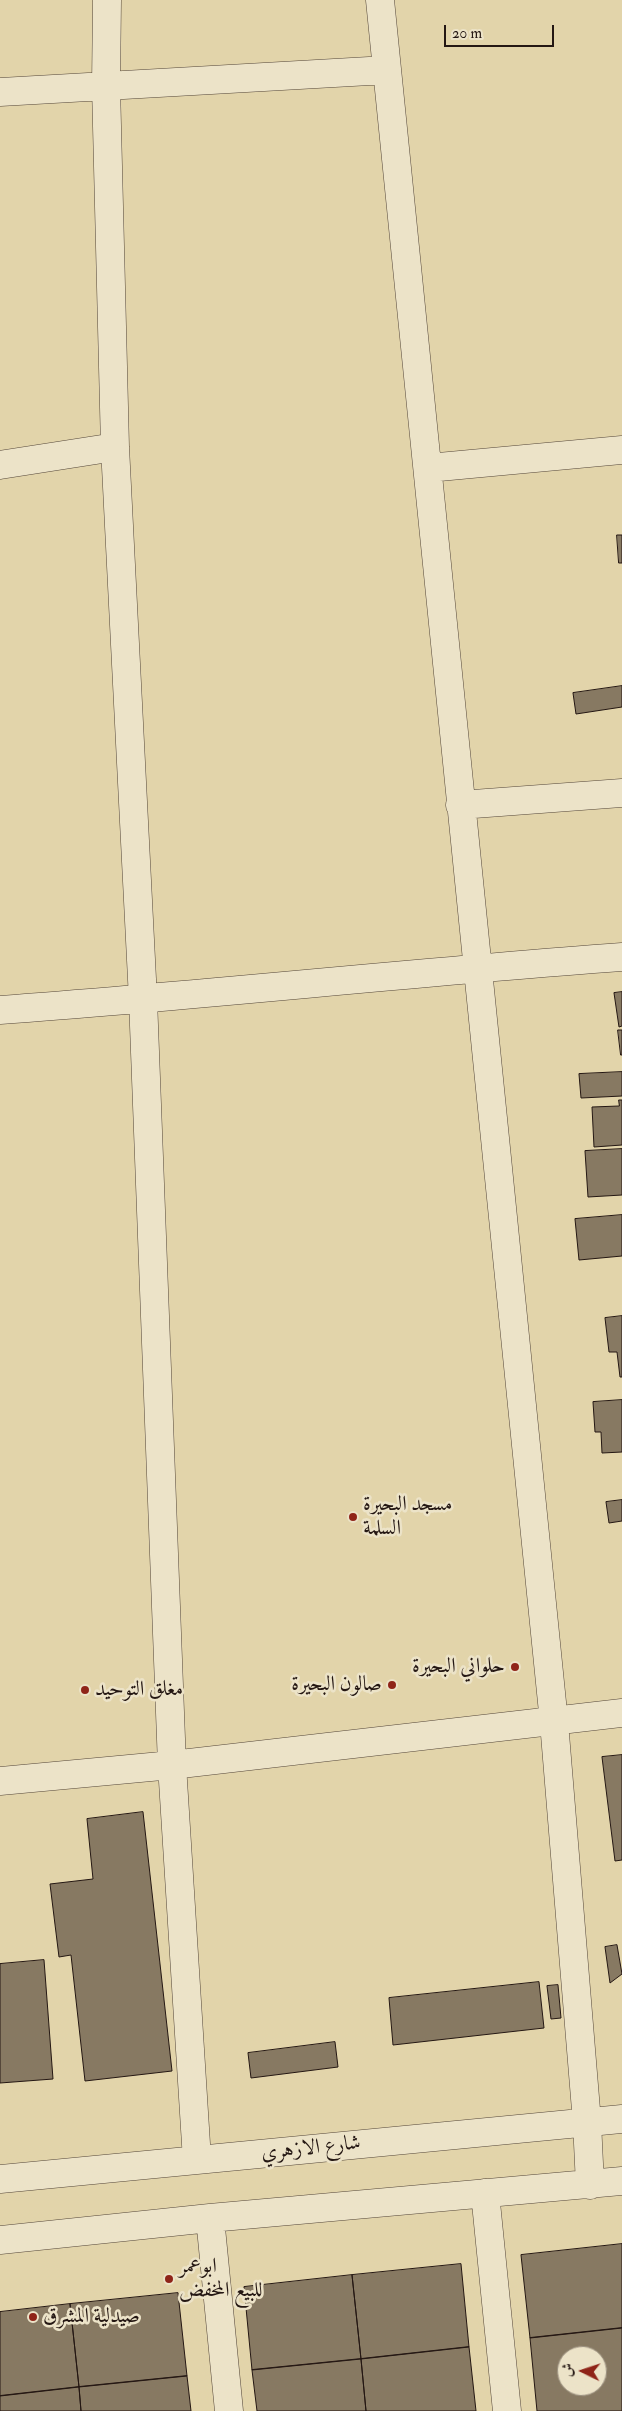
<!DOCTYPE html>
<html>
<head>
<meta charset="utf-8">
<style>
  body { margin:0 }
  #map { position:relative; width:622px; height:2411px; overflow:hidden; background:#e2d4aa; font-family:"IM FELL Double Pica",Amiri,serif }
  canvas { display:block }
  .north { position:absolute; left:557px; top:2346px; width:50px; height:50px; box-sizing:border-box; background:#ece3c8; border:1px solid #9c9180; border-radius:50%; rotate:274deg; font-size:14px; font-weight:700; line-height:20px; text-align:center; color:#241713 }
  .north::after { content:''; display:block; margin:auto; width:18px; height:22px; background:#8f2418; clip-path:polygon(50% 0,100% 100%,50% 72%,0 100%) }
  .scale { position:absolute; left:444px; top:25px; width:110px; height:22px; box-sizing:border-box; border:2px solid #241713; border-top:0; padding-left:6px; font-size:15px; line-height:18px; white-space:nowrap; color:#241713; -webkit-text-stroke:4px #ece3c8; paint-order:stroke }
</style>
</head>
<body>
<div id="map">
<canvas width="622" height="2411"></canvas>
<div class="north">ش</div>
<div class="scale">20 m</div>
</div>
<script>
const ctx = document.querySelector('canvas').getContext('2d');
ctx.lineJoin = 'round';
function fill(path, color) { ctx.fillStyle = color; ctx.fill(path, 'evenodd'); }
function strokePath(path, color, width, dash) { ctx.strokeStyle = color; ctx.lineWidth = width; ctx.lineCap = dash ? 'butt' : 'round'; ctx.setLineDash(dash || []); ctx.stroke(path); }
function write(font, color, halo, rows, align = 'center') {
  ctx.font = font + ' "IM FELL Double Pica",Amiri,serif'; ctx.lineWidth = 5; ctx.setLineDash([]); ctx.textBaseline = 'middle'; ctx.strokeStyle = halo; ctx.fillStyle = color; for (const [text, x, y, turn = 0] of rows) {
    ctx.save(); ctx.translate(x, y); ctx.rotate((+turn || 0) * Math.PI / 180); ctx.textAlign = isNaN(turn) ? turn : align; if (halo) ctx.strokeText(text, 0, 0); ctx.fillText(text, 0, 0); ctx.restore();
  }
}
const building = new Path2D(`
  M617,535H622V563H619Z
  M622,686V707L576,714L573,693Z
  M622,992V1026L619,1027L614,993Z
  M618,1030H622V1055H621Z
  M622,1072V1096L581,1098L579,1074Z
  M619,1100H622V1145L594,1147L592,1107L619,1106Z
  M622,1149V1195L588,1197L585,1151Z
  M622,1215V1256L579,1260L575,1219Z
  M622,1316V1377H620L617,1352H609L605,1318Z
  M622,1400V1452L602,1453L601,1432H595L593,1402Z
  M622,1500V1521L609,1523L606,1502Z
  M622,1755V1860L615,1861L602,1757Z
  M143,1812L172,2071L85,2081L71,1955L59,1957L50,1884L93,1879L87,1819Z
  M617,1945L622,1974L610,1983L605,1947Z
  M44,1960L53,2079L0,2083V1964Z
  M539,1982L544,2028L393,2045L389,1998Z
  M558,1985L561,2018L551,2019L547,1986Z
  M335,2042L338,2067L251,2078L248,2053Z
  M622,2244V2328L530,2338L521,2255Z
  M461,2264L469,2347L361,2359L352,2275Z
  M352,2275L361,2359L252,2370L244,2287Z
  M178,2293L187,2376L79,2387L70,2304Z
  M70,2304L79,2387L0,2396V2312Z
  M622,2328V2411H537L530,2338ZM567,2356H597V2386H567Z
  M469,2347L476,2411H366L361,2359Z
  M361,2359L366,2411H257L252,2370Z
  M187,2376L191,2411H81L79,2387Z
  M79,2387L81,2411H0V2396Z`);
const minor = new Path2D(`
  M107,0L106,86L115,447L143,999L172,1765L197,2160
  M380,0L554,1722L587,2122L590,2185
  M0,92L387,70
  M0,465L115,447
  M428,468L622,450
  M460,805L622,793
  M0,1010C208,995 414,972 622,957
  M0,1781L172,1765L622,1713
  M0,2179L622,2119
  M485,2193L507,2411
  M210,2218L229,2411
  M0,2240L210,2218L622,2181`);
const markers = [
  [353,1517,5,"#8f2418"],
  [515,1667,5,"#8f2418"],
  [392,1685,5,"#8f2418"],
  [85,1690,5,"#8f2418"],
  [169,2279,5,"#8f2418"],
  [33,2317,5,"#8f2418"]
];
const poiNames = [
  ["مسجد البحيرة",363,1505],
  ["السلمة",363,1529],
  ["حلواني البحيرة",505,1667,"right"],
  ["صالون البحيرة",382,1685,"right"],
  ["مغلق التوحيد",95,1690],
  ["ابوعمر",179,2267],
  ["للبيع المخفض",179,2291],
  ["صيدلية المشرق",43,2317]
];
const streetNames = [
  ["شارع الازهري",311,2149,-6]
];
fill(building, '#877962');
strokePath(building, '#241713', 1);
strokePath(minor, '#544639', 29);
strokePath(minor, '#ece3c8', 28);
for (const [x, y, r, color] of markers) { const dot = new Path2D(); dot.arc(x, y, r, 0, 2 * Math.PI); ctx.fillStyle = color; ctx.fill(dot); strokePath(dot, '#ece3c8', 2); }
write('21px', '#241713', '#ece3c8', poiNames, 'left');
write('21px', '#241713', '#ece3c8', streetNames);
</script>
</body>
</html>
